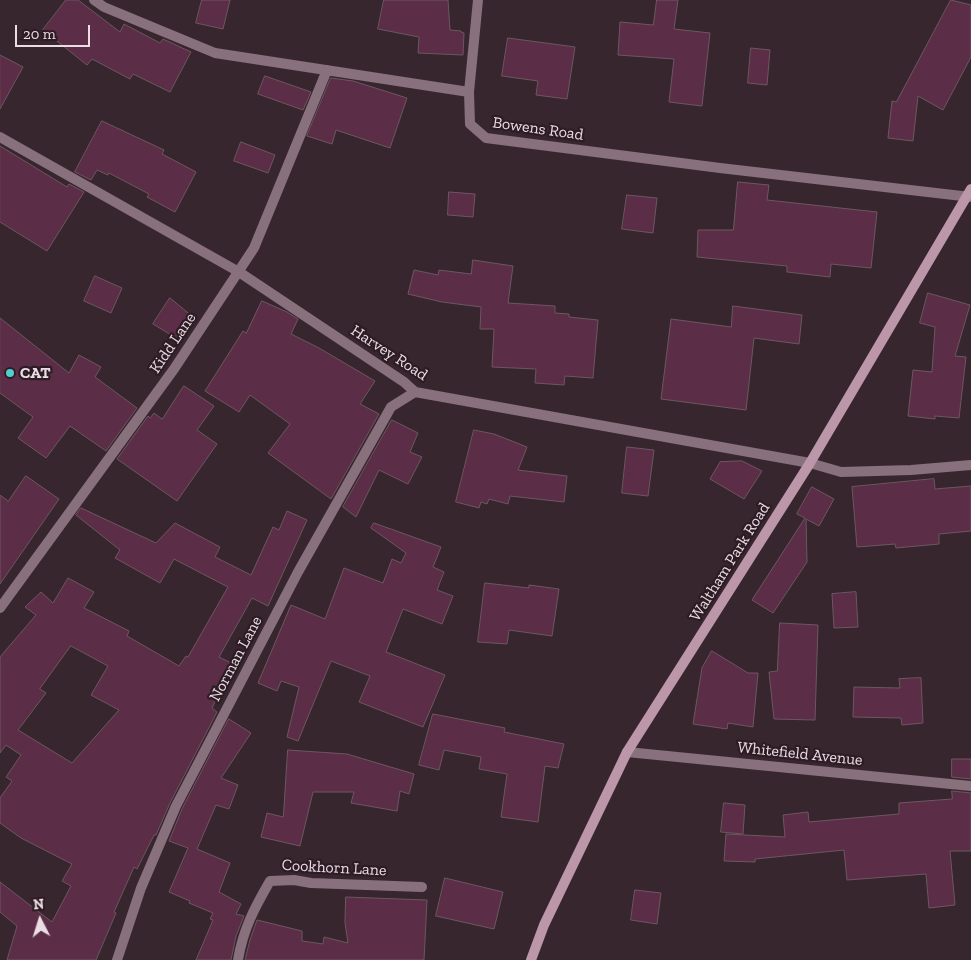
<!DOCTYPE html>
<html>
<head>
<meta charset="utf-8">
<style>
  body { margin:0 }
  #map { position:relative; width:971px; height:960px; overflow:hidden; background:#38262f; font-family:"Zilla Slab",serif }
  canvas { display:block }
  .north { position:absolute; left:15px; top:895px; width:50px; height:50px; -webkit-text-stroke:4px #2e1c25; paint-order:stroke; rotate:355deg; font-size:14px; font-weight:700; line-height:20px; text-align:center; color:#eadde3 }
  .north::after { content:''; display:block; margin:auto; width:18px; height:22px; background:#eadde3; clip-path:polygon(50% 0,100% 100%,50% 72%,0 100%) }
  .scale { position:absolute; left:15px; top:25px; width:75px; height:22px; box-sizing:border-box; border:2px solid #eadde3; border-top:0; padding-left:6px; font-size:15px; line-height:18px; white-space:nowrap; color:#eadde3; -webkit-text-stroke:4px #2e1c25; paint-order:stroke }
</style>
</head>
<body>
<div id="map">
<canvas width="971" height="960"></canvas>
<div class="north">N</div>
<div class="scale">20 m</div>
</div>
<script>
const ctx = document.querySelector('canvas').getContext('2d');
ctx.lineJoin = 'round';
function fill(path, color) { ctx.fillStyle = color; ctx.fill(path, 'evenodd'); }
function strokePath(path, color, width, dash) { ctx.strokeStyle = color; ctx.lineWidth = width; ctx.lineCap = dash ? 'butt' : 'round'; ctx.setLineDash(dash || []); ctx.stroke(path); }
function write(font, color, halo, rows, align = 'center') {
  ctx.font = font + ' "Zilla Slab",serif'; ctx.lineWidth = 4.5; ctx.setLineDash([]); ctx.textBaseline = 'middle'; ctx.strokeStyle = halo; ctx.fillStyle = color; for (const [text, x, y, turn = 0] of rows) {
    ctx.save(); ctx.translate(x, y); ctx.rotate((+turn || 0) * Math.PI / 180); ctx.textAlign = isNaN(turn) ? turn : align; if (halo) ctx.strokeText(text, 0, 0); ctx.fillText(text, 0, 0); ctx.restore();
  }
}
const building = new Path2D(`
  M66,0H78L120,32L124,24L160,43L163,39L191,52L170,92L133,74L130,79L92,59L87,65L43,30Z
  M202,0H230L223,29L196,23Z
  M384,0H448L450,30L461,31V32L464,33L463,55L418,53L419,37L378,29Z
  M657,0H678L674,29L710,33L702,106L669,102L674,59L618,55L620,22L653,25Z
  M951,0L971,5V57L943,110L918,96L913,141L888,138L892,101L896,102Z
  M508,38L575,47L567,99L536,95L538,81L502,76Z
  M751,48L770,50L767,85L748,83Z
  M0,55L23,67L0,109Z
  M265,76L311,92L303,110L258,94Z
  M331,78L353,81L407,98L390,148L336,130L332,144L307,136Z
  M102,121L164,150L162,154L196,172L175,212L147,197L149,194L109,173L108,175L97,170L91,180L75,172Z
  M241,142L275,155L268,173L234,161Z
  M0,146L67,187L69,184L84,192L47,251L0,222Z
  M738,182L769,185L767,200L877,212L871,268L831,264L830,277L787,272V266L697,257L698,230H733Z
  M449,192L475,194L473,217L448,215Z
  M627,195L657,198L653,233L622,229Z
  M473,260L513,266L508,303L555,306V313L569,314V317L598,320L593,378L565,376L564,385L535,383L536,369L492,367L494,329H480L481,307L442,302L408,294L414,270L438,275L439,270L471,274Z
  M95,276L122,288L111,313L84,301Z
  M928,293L970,305L955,356L966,357L959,418L935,416V419L908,416L913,370L932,372L935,327L920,323Z
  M170,298L193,317L176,338L153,324Z
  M262,301L287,312L298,319L291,334L319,348L375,381L360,404L379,414L331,499L268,453L290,424L250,395L239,412L205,391L243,331L246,333Z
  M733,306L802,315L799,344L754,338L746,410L661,399L671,319L731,327Z
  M0,318L69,373L79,355L101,367L95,377L137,408L106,451L70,426L46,458L18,438L33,417L0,393Z
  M184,386L214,406L197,430L217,444L177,501L117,459L148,416L150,418L154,413L162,419Z
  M392,420L418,433L410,452L422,457L408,484L379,470L356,517L343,507Z
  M474,430L494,434L527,447L518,470L567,476L564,502L510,496L508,504L489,499L487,504L481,502L479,508L456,502Z
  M627,447L654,450L648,496L622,493Z
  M742,461L762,471L744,499L710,479L720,462Z
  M26,476L59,499L0,584V495L8,501Z
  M934,479L935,489L971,486V531L939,534V544L896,548L895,544L857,547L852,487Z
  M812,487L834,499L819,526L806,519L807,562L773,613L752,600L805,518L797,514Z
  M81,508L156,543L175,523L220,547L215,557L251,575L273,527L279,530L287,511L307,520L268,606L252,598L219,657L233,664L212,708L217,712L170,803L156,835H154L137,869L134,867L114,912L116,913L96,960H7L17,926L0,912V882L52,922L71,886L62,881L72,864L21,838L0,823V798L12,781L6,777L21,755L6,745L0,753V657L36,615L25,607L41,592L53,603L68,578L94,592L84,608L129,631L127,636L179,666L186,656L188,657L228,587L174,559L160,583L115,558L120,550L76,515ZM71,646L108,666L91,695L119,710L72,763L18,730L46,693L40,689Z
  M374,523L441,547L433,567L444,572L437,590L453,596L442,624L403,609L386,652L445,675L423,727L359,702L370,676L331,661L298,741L287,737L299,687L281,681L277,691L258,683L291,605L325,619L344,568L383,583L392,559L401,563L406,553L371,528Z
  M485,583L529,588V585L559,589L552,636L509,630L507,644L478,642Z
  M856,592L858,627L834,628L832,594Z
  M780,623L818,625L815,720L774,719L769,672L777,671Z
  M712,651L748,673H758L753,727L728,723L727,729L693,724L702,668Z
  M921,678L923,723L902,725L901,718L853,717L854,687L900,688L899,679Z
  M433,714L505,728L504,732L564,744L558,768L545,766L538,822L501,817L507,774L479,769L481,757L444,750L439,770L419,765Z
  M229,719L251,733L221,778L238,785L229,809L216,805L197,849L230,863L219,892L241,904L236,914L244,916L236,936L231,960H196L213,920L210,919L213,913L189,903L190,901L169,892L188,848L169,841L182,809Z
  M288,750L347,754L414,774L409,794L400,791L397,811L351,803L354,792H313L300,846L261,837L267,813L283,817Z
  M952,759H971V779L952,777Z
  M952,791L971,793V851H950L955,905L929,908L926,874L847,880L844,850L755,859V862L724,861L726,834L785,837L783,815L808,812L809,822L899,814V803L952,799Z
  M724,803L745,805L743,834L721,832Z
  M445,878L503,892L494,929L436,916Z
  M635,890L661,893L657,924L631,920Z
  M346,897L427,900L424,960H245L250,940L257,920L302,931V941L323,944L324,937L348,943L345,923Z`);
const minor = new Path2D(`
  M94,0L104,7L215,53L469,92
  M478,0L469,92L470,124L486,138L720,168L971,197
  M0,137L239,272L404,382L415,392L810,463L841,472L911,470L971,465
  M0,608L174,369L254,248L327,70
  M627,752L971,786
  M117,960L141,888L176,806L298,572L391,407L415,392
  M238,960C243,929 255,907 270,881L294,880L311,883L422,887`);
const secondary = new Path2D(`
  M531,960L544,925L627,752L810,463L971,189`);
const markers = [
  [10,373,5,"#52cdd0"]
];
const streetNames = [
  ["Bowens Road",538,129,8],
  ["Kidd Lane",173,343,-56],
  ["Harvey Road",389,353,33],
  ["Waltham Park Road",730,562,-58],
  ["Norman Lane",236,659,-62],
  ["Whitefield Avenue",800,754,6],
  ["Cookhorn Lane",334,868,3]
];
const poiNames = [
  ["CAT",20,373]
];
fill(building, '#5c2d47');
strokePath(building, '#6c5761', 1);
strokePath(minor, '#88707c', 10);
strokePath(secondary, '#bc96a9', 10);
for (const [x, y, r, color] of markers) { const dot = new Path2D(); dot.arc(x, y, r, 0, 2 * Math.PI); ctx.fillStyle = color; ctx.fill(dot); strokePath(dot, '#2e1c25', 2); }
write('16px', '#eadde3', '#2e1c25', streetNames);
write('bold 16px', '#eadde3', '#2e1c25', poiNames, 'left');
</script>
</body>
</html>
